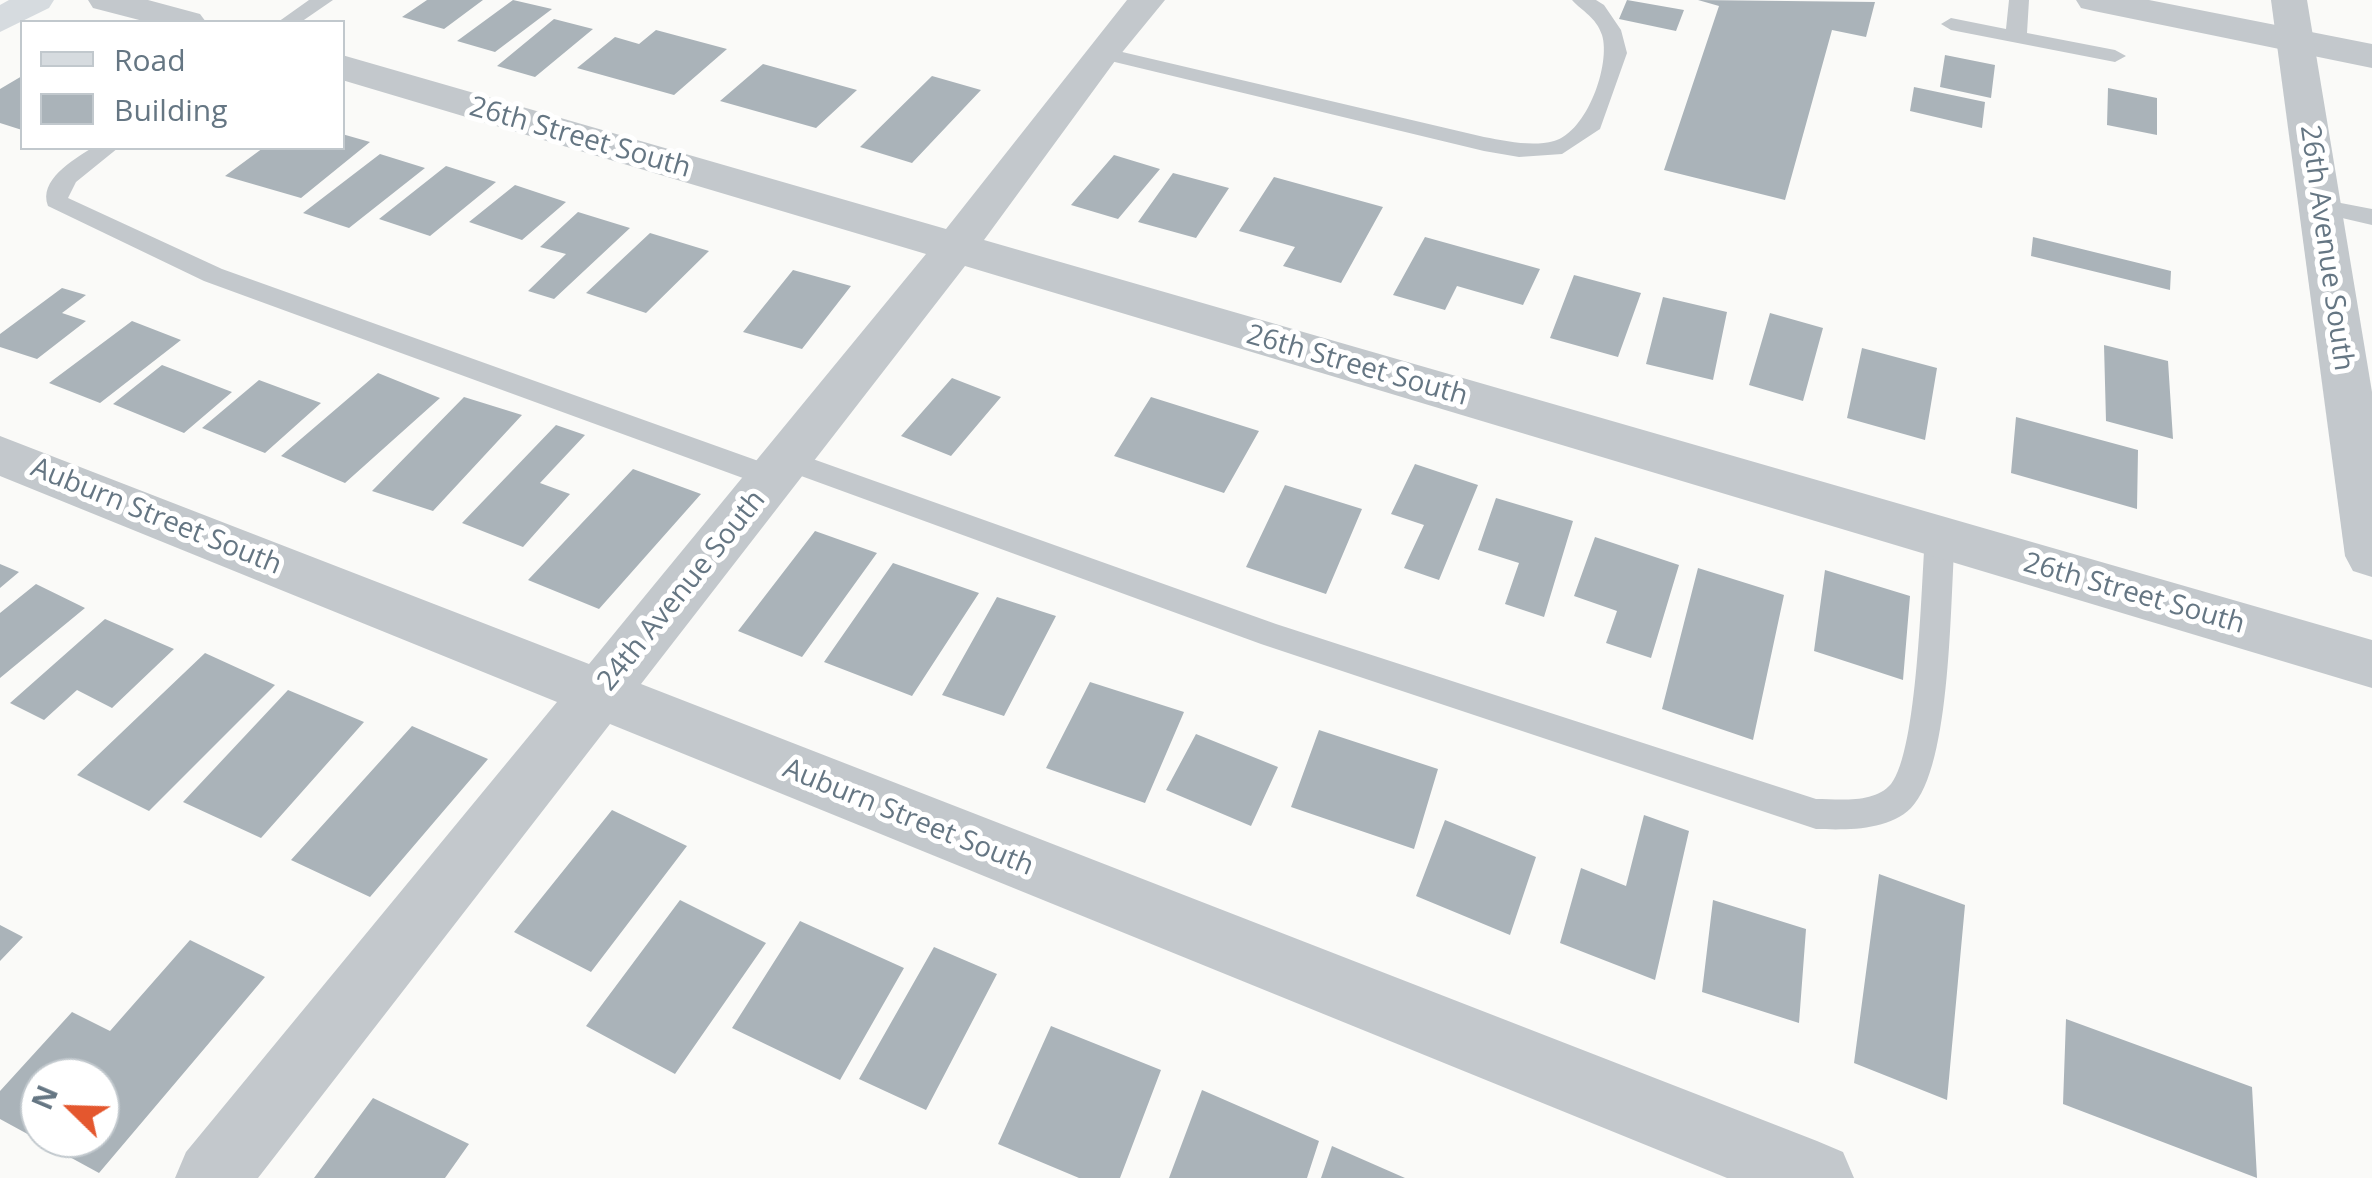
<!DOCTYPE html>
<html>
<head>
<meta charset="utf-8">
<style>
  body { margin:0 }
  #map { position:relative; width:2372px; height:1178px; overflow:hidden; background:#fafaf8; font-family:"Open Sans",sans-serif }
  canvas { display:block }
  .legend { position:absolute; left:20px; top:20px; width:325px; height:130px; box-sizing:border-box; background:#fff; border:2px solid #c1c8cd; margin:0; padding:12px 18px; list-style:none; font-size:30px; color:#657683 }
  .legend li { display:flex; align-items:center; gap:20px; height:50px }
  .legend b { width:50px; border:2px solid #c1c8cd }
  .north { position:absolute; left:20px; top:1058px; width:100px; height:100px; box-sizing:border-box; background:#fff; border:2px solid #c1c8cd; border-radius:50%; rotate:293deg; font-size:28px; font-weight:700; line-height:40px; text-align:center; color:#657683 }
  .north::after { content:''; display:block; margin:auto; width:35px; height:45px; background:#e4572e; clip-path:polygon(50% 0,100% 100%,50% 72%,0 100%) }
</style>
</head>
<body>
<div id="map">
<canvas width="2372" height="1178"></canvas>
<ul class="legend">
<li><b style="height:12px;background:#d6dbdf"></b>Road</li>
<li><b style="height:28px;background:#aab3b9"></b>Building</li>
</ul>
<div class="north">N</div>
</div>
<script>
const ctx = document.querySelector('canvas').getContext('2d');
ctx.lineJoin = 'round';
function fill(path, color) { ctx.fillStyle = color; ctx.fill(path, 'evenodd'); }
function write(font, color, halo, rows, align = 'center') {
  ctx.font = font + ' "Open Sans",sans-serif'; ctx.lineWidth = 10; ctx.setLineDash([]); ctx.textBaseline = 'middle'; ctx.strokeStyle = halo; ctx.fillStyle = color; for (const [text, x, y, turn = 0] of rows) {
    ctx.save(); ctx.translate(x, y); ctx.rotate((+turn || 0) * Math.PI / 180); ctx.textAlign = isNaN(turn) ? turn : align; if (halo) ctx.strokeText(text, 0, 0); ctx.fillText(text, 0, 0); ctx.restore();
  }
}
const building = new Path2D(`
  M427,0H483L444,29L402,17Z
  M513,0L552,9L495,52L457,41Z
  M1627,0L1684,10L1676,31L1619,19Z
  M1698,0L1875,2L1866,37L1832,30L1785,200L1664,170L1719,6Z
  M554,19L593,29L535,77L497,66Z
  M656,30L727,49L674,95L577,68L615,37L639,44Z
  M1945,55L1995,65L1991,98L1940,87Z
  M763,64L857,90L816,128L720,101Z
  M22,76V130L0,123V89Z
  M932,76L981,90L912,163L860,147Z
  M1914,87L1985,102L1982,128L1910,111Z
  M2108,88L2157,98V135L2107,125Z
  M342,134L370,142L301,198L225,176L263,148H342Z
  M380,154L425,168L349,228L303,213Z
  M1114,155L1160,169L1118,219L1071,205Z
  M446,166L496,182L430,236L379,219Z
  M1173,173L1229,188L1196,238L1138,222Z
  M1274,177L1383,207L1341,283L1283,266L1295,247L1239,231Z
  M515,185L566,202L522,240L469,222Z
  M578,212L630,228L554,299L528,291L566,254L540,247Z
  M650,233L709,251L646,313L586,293Z
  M1425,237L1540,269L1523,305L1457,286L1445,310L1393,295Z
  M2033,237L2171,271L2170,290L2031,256Z
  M793,270L851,286L802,349L743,332Z
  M1574,275L1641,293L1618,357L1550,338Z
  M62,288L86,295L62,313L86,321L37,359L0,347V334Z
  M1663,297L1727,312L1713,380L1646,364Z
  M1770,313L1823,328L1803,401L1749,385Z
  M132,321L181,340L100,403L49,383Z
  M2104,345L2168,361L2173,439L2106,421Z
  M1862,348L1937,368L1925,440L1847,418Z
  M162,365L232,392L184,433L113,404Z
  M378,373L440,398L345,483L281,456Z
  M952,378L1001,397L951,456L901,436Z
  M259,380L321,403L265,453L202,428Z
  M464,397L522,415L433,511L372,491Z
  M1151,397L1259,431L1224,493L1114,456Z
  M2016,417L2138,450L2137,509L2011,473Z
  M556,425L585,435L540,483L570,494L523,547L462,523Z
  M1415,464L1478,485L1439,580L1404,568L1424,525L1391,514Z
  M633,469L701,494L599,609L528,580Z
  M1285,485L1362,509L1326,594L1246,567Z
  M1496,498L1573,521L1544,617L1505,604L1519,563L1478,550Z
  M815,531L877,553L802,657L738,631Z
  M1595,537L1679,565L1651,658L1606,643L1617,611L1574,596Z
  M893,563L979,593L912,696L824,662Z
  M0,564L19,572L0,588Z
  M1698,568L1784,595L1753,740L1662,709Z
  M1825,570L1910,596L1903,680L1814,651Z
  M36,584L85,608L0,678V613Z
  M997,597L1056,616L1004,716L942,695Z
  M105,619L174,649L112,708L77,690L44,720L10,703Z
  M205,653L275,685L149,811L77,775Z
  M1090,682L1184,712L1145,803L1046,768Z
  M288,690L364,722L261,838L183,802Z
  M412,726L488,759L370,897L291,860Z
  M1319,730L1438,769L1414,849L1291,807Z
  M1196,734L1278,767L1251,826L1166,790Z
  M612,810L687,846L591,972L514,932Z
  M1644,815L1689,831L1655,980L1560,943L1581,868L1626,886Z
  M1445,820L1536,857L1510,935L1416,896Z
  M1879,874L1965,905L1947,1100L1854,1063Z
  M680,900L766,943L675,1074L586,1026Z
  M1713,900L1806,929L1799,1023L1702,992Z
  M800,921L904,968L840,1080L732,1028Z
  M0,925L23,937L0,961Z
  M190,940L265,977L99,1173L0,1119V1091L72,1012L110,1031ZM40,1078H100V1138H40Z
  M934,947L997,974L926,1110L859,1079Z
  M2066,1019L2252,1087L2257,1178L2063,1104Z
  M1051,1026L1161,1070L1120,1178H1079L998,1144Z
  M1202,1090L1319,1141L1307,1178H1169Z
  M373,1098L469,1144L445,1178H314Z
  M1332,1146L1405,1178H1321Z`);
const service = new Path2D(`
  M309,0H333L301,22H278Z
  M1572,0H1596L1604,5L1621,30L1627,53L1600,129L1562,154L1519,157L1484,151L1094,57L1091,53L1101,47L1484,137C1506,141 1532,147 1554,141C1587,132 1611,64 1602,35C1596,17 1583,12 1572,0Z
  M2009,0H2029L2027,33L2115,50L2126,56L2115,62L1951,30L1941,24L1951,18L2006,29Z
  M92,148H118L76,182L68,198L222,269L778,468L772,460L776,453H796L1276,624L1816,799C1839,799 1874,804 1891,784C1918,750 1921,586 1925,537L1930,529H1950L1955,537C1950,596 1952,767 1911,808C1888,831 1846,830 1816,829L1261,644L782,469L786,477L782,485H762L204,281L48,206C38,180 73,160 92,148Z
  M2320,199L2372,209V225L2312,211L2308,206Z`);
const minor = new Path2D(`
  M88,0H148L200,14L206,22H147L93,8Z
  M1127,0H1165L1115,61L984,240L2372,640V688L965,266L641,684L1817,1141L1843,1152L1854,1178H1727L610,724L258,1178H175L186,1152L557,702L0,476V436L589,664L926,254L342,80V55L946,229Z
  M2076,0H2149L2372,44V68L2094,11L2081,8Z`);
const tertiary = new Path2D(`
  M2271,0H2307L2372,392V577L2353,571L2345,556Z`);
const secondary = new Path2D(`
  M9,0H54L49,8L0,32V5Z`);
const streetNames = [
  ["26th Street South",580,138,16],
  ["26th Avenue South",2326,248,82],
  ["26th Street South",1357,366,16],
  ["Auburn Street South",156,517,22],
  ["24th Avenue South",682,591,-51],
  ["26th Street South",2134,594,16],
  ["Auburn Street South",908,818,22]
];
fill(building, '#aab3b9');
fill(service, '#c3c8cc');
fill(minor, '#c3c8cc');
fill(tertiary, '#c3c8cc');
fill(secondary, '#d6dbdf');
write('28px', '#657683', '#fff', streetNames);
</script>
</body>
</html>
